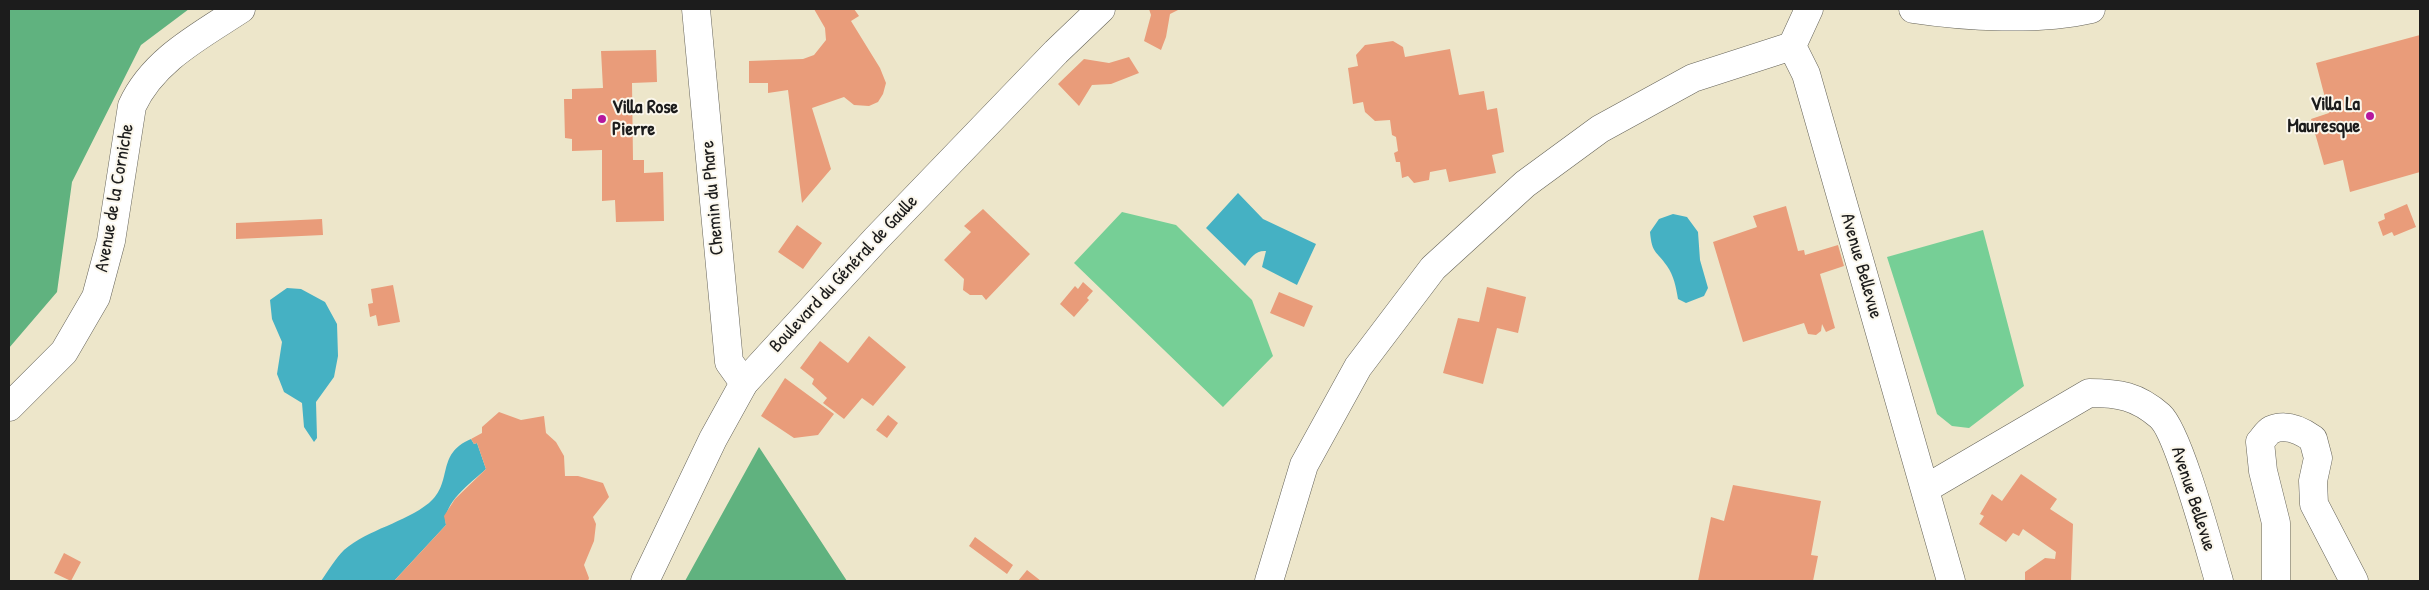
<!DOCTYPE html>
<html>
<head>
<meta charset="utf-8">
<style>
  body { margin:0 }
  #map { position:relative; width:2429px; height:590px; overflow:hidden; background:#ede6ca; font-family:"Patrick Hand",sans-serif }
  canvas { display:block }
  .frame { position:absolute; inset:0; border:10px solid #1c1c1c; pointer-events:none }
</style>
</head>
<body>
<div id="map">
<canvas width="2429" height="590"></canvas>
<div class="frame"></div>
</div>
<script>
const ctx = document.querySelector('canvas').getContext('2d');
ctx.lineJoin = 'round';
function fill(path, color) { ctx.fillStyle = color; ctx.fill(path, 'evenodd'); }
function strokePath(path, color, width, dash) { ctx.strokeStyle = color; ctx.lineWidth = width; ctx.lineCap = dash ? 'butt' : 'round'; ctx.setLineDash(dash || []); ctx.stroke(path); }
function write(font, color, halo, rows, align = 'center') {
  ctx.font = font + ' "Patrick Hand",sans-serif'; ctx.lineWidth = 4; ctx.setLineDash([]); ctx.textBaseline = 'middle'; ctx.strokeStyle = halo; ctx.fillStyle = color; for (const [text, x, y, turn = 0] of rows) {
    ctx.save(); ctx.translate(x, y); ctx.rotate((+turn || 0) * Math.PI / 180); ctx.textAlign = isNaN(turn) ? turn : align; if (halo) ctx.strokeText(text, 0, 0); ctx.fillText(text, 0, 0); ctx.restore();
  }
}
const green = new Path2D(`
  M1122,212L1176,225L1252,300L1273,356L1223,407L1074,263Z
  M1983,230L2024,386L1969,428L1952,426L1937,414L1887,257Z`);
const forest = new Path2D(`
  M9,9H189L141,45L72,182L57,292L9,348Z
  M759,447L847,581H685Z`);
const water = new Path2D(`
  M1238,193L1263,219L1316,244L1297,285L1262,267L1266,251C1256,250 1250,258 1245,266L1206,228Z
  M1673,214L1687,217L1698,232L1700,260L1708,288L1704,296L1686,303L1678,299C1676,287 1674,276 1667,266C1656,250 1652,254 1650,232L1659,219Z
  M287,288L301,289L325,302L337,324L338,356L334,377L316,402L317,438L314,442L304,427L302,403L284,392L277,374L282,342L272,319L270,300Z
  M471,439L474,444L477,443L486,469C471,483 442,503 446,525L394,581H321C328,571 335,559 344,550C369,529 404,523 429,503C454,482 435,454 471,439Z`);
const building = new Path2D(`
  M814,9H854L859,16L851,21L880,68L886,83L883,94L878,102L869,106L854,105L844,97L812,108L831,169L802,203L788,90L768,93V83H749V61L803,59L814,55L826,40L825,28Z
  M1149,9H1180L1170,14L1166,37L1161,50L1144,41L1151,15Z
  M2420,35V172L2350,192L2343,160L2324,165L2311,119L2329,113L2316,63Z
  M1393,41L1403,47L1405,57L1450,49L1459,95L1484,91L1487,110L1497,108L1504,152L1492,155L1496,173L1449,182L1446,169L1430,172L1429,180L1414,183L1408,176L1402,178L1400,162H1396L1394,153L1398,151L1396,137L1392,135L1390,120L1375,121L1365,112L1363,102L1353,104L1348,68L1358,66L1356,55L1365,45Z
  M656,50L657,82L632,83L633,160H644V173L663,172L664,221L616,222L615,200L602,201V150L572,151V139L565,138L564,99H572V89L603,88L601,51Z
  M1129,57L1139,73L1111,84L1092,85L1079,106L1058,84L1084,59L1109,63Z
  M2407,204L2416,227L2394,236L2392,232L2383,236L2378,222L2385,219L2384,214Z
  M1786,206L1798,251L1804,250L1805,255L1838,245L1844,266L1820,274L1835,328L1826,332L1822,324L1821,331L1816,335L1808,334L1804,323L1743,342L1713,242L1757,227L1753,216Z
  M983,209L1030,254L986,300L982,295H970L963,290L964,279L944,260L971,232L964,226Z
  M322,219L323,235L236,239V223Z
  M797,225L822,243L803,269L778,252Z
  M1083,282L1093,291L1087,298L1089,300L1074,317L1060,304L1075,286L1078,289Z
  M393,285L400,322L378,326L376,315L370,317L368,304L373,303L371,289Z
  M1487,287L1526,297L1518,333L1497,328L1483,384L1443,373L1458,318L1479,322Z
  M1279,292L1313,306L1304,327L1270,313Z
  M869,336L906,367L873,406L862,398L844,419L823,403L827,398L812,384L814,379L800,368L820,341L848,363Z
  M785,378L834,414L818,435L794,438L761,416Z
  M499,412L521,420L544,416L546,433L556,442L564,456L565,476H578L603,483L609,497L593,517L596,524L594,541L584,565L589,578L588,581H394L446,525L444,516L455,499L486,469L477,443L474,444L471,439L482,433V427Z
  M888,415L898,423L887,438L876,430Z
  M2021,474L2057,499L2050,509L2073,524L2071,581H2025V572L2045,558L2055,559L2056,552L2023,529L2019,536L2013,533L2006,542L1979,524L1984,516L1980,514L1992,494L2002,501Z
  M1733,485L1821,501L1811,555L1818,556L1813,581H1698L1711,517L1724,521Z
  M975,537L1013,565L1007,574L969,546Z
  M64,553L81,562L71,581L54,573Z
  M1027,570L1041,581H1018Z`);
const minor = new Path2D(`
  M696,9L729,362L744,383
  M1792,46L1806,74L1951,581
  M9,407L64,352L96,297L111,241L132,106C153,60 200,36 241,9
  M1925,489L2089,393C2119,393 2137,396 2160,416C2179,433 2210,551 2219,581
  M1269,581L1304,465L1358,367L1433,268L1525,184L1600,129L1693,78L1792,46L1809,9
  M2276,581V523L2263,471L2260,442C2263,439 2267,432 2271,430C2286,423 2302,431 2313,439L2318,458L2313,481L2314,504L2354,581`);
const tertiary = new Path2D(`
  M1913,9C1965,17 2039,21 2091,9
  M645,581L713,439L744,383L876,239L1056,52L1101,9`);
const markers = [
  [2370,116,5,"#b5179e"],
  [602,119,5,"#b5179e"]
];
const poiNames = [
  ["Villa La",2360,105],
  ["Mauresque",2360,127],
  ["Villa Rose",612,108,"left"],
  ["Pierre",612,130,"left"]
];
const streetNames = [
  ["Avenue de la Corniche",115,198,-80],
  ["Chemin du Phare",713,198,-95],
  ["Avenue Bellevue",1861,266,74],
  ["Boulevard du Général de Gaulle",844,274,-47],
  ["Avenue Bellevue",2193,499,72]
];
fill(green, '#76cf96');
fill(forest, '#60b27f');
fill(water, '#45b1c3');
fill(building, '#e99c7a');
strokePath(minor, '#656359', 29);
strokePath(tertiary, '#656359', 29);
strokePath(minor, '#fff', 28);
strokePath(tertiary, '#fff', 28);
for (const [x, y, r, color] of markers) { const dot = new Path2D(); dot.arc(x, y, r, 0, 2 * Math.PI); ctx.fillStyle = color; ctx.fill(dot); strokePath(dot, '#fbf7ec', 2); }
write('bold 19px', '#1c1c1c', '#fbf7ec', poiNames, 'right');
write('19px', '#1c1c1c', '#fbf7ec', streetNames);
</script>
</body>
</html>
